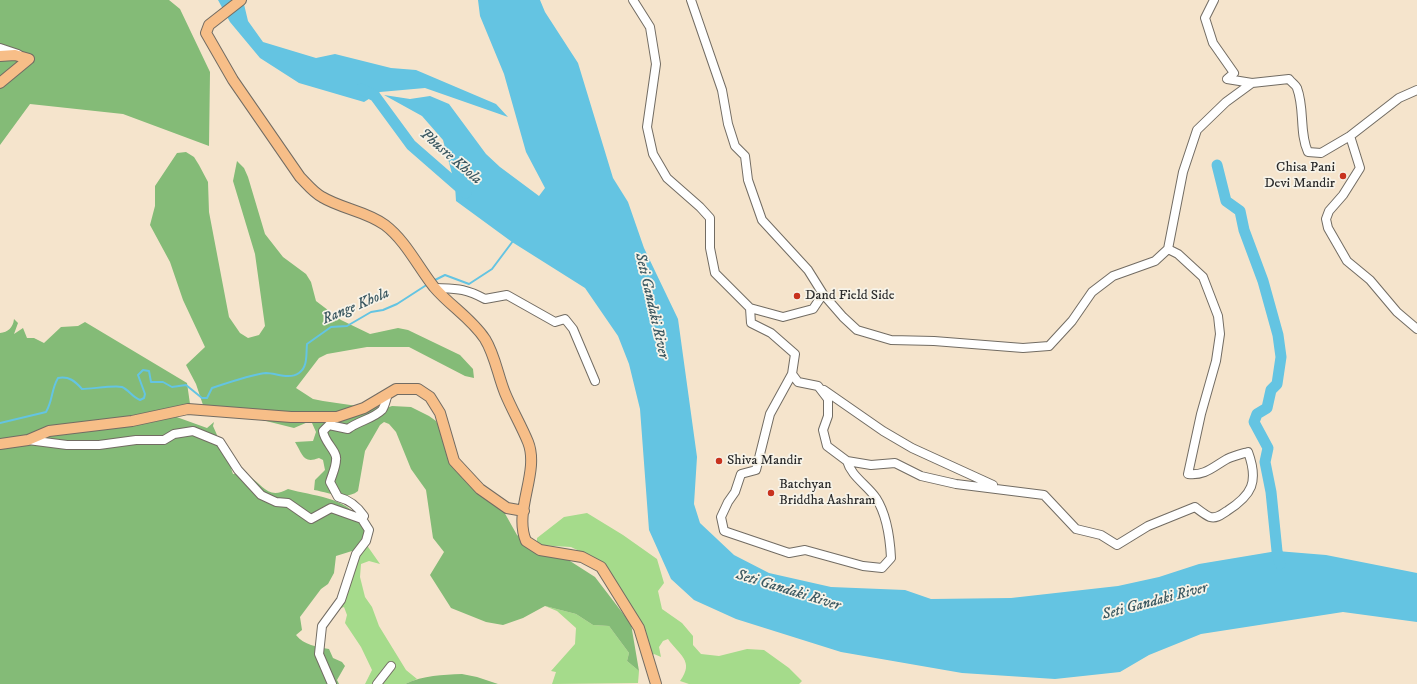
<!DOCTYPE html>
<html>
<head>
<meta charset="utf-8">
<style>
  body { margin:0 }
  canvas { display:block; background:#f5e4cc }
</style>
</head>
<body>
<canvas width="1417" height="684"></canvas>
<script>
const ctx = document.querySelector('canvas').getContext('2d');
ctx.lineJoin = 'round';
function fill(path, color) { ctx.fillStyle = color; ctx.fill(path, 'evenodd'); }
function strokePath(path, color, width, dash) { ctx.strokeStyle = color; ctx.lineWidth = width; ctx.lineCap = dash ? 'butt' : 'round'; ctx.setLineDash(dash || []); ctx.stroke(path); }
function write(font, color, halo, rows, align = 'center') {
  ctx.font = font + ' "IM FELL DW Pica",serif'; ctx.lineWidth = 3.5; ctx.setLineDash([]); ctx.textBaseline = 'middle'; ctx.strokeStyle = halo; ctx.fillStyle = color; for (const [text, x, y, turn = 0] of rows) {
    ctx.save(); ctx.translate(x, y); ctx.rotate((+turn || 0) * Math.PI / 180); ctx.textAlign = isNaN(turn) ? turn : align; if (halo) ctx.strokeText(text, 0, 0); ctx.fillText(text, 0, 0); ctx.restore();
  }
}
const green = new Path2D(`
  M587,513L623,535L657,559L664,583L658,591L662,609L682,623L693,636V645L701,654L719,656L747,649L764,650L789,668L802,681L799,684H689L680,681C695,661 679,655 668,639L663,641L659,647L661,657L654,654L649,659L604,563L571,547L537,545V538L564,517Z
  M366,544L380,564L369,561L361,564L360,577L365,597L372,607L379,626L406,670L417,679L405,684H365L372,670L361,647L345,623L347,615L344,607L336,610L354,564Z
  M545,606L576,614L593,625L609,626L629,653L627,661L639,671L638,683L552,684L556,672L551,671L575,644L576,628L557,611Z`);
const forest = new Path2D(`
  M0,0H169L180,9L210,72L209,146L123,114L30,104L0,145Z
  M186,152L194,157L199,165L208,182L209,212L229,317L240,333L248,338L259,335L265,326L255,254L233,181L237,161L244,168L248,177L265,234L283,257L306,274L311,282L316,301L341,320L370,334L398,328L408,330L460,355L473,369L474,378L465,376L409,347H367L327,354L319,358L296,388L313,399L323,401L364,407L373,406L383,409L392,406L411,407L429,416L436,421L464,478L503,510L517,535L533,547L570,561L595,577L631,624L639,671L627,661L629,653L609,626L593,625L576,614L545,606L523,618L503,625L486,622L451,608L430,575L444,552L433,538L426,490L411,469L396,432L389,424L384,422L380,425L365,451L358,491C346,501 327,492 314,490L315,480L325,470L323,460L319,458C303,464 303,455 295,442L313,441L316,432L312,423L308,422L294,428L242,415L211,416L206,414L196,384L186,365L205,347L183,300L170,262L150,225L155,206V186L177,153Z
  M14,319L18,323L14,334L23,328L27,338H34L44,343L61,327L78,326L85,322L187,383L190,404L179,408L171,415L207,428L214,422L213,426L217,435L218,443L233,459L231,468L233,474C238,474 245,473 249,476C263,485 268,500 288,489C313,496 345,497 361,520C363,524 366,530 365,535C364,541 358,548 354,554L352,551L336,556L334,573L328,584L321,589L300,617L302,630L296,635C304,645 317,647 329,649L333,658L342,662L345,666L337,680L339,684H0V333C8,332 13,328 14,319Z
  M462,674L477,677L498,684H405C424,675 442,675 462,674Z`);
const water = new Path2D(`
  M218,0H243L248,21L263,42L316,58L335,54L391,68L416,70L496,104L508,117L425,88L380,92L364,102L299,83L260,58L230,22Z
  M478,0H540L545,12L578,63L613,178L628,202L644,248L678,319L697,457L694,504L700,523L734,555L769,573L831,587L905,590L931,599L1011,598L1118,586L1159,577L1199,564L1277,551L1326,555L1417,573V622L1343,612L1201,634L1149,655L1120,672L1055,679L962,673L841,652L736,619L694,600L671,579L649,530L640,409L629,364L618,336L585,288L512,242L456,201L455,185L443,140L422,116L384,95L410,99L430,96L449,104L486,154L500,167L539,196L545,188L526,152L504,74L480,16Z`);
const stream = new Path2D(`
  M433,281L445,275L469,284L492,269L513,241
  M0,423L46,412C53,400 51,390 58,378C69,376 75,381 82,389C91,389 115,385 122,387C129,390 132,397 140,400L144,398L145,394L138,375L143,370L149,371L151,382H163L172,387L186,385L202,398H207L212,388C227,383 250,375 266,373C276,373 289,380 299,373C308,367 306,354 307,344L331,327L347,326L371,312L383,310L397,304L428,284`);
const river = new Path2D(`
  M361,89L375,96L411,145L466,193
  M1217,165L1226,201L1240,211L1244,230L1263,281L1278,335L1281,357L1277,384L1271,390L1267,408L1257,414L1254,422L1268,448L1265,462L1271,492L1277,551L1280,564`);
const minor = new Path2D(`
  M633,0L650,27L656,64L647,127L653,154L667,178L700,207L710,218V248L715,273L750,308L783,317L813,309L823,294
  M691,0L722,90L728,124L735,146L745,156L748,180L762,220L808,270L823,294L843,317L857,330L891,340L934,341L1023,348L1049,346L1072,321L1092,292L1113,276L1155,261L1168,249L1183,172L1197,130L1226,102L1252,83L1289,79C1291,82 1296,85 1297,88C1305,109 1299,133 1308,152L1321,153L1350,136L1399,98L1417,90
  M1214,0L1205,18L1213,43L1234,73L1227,79L1252,83
  M0,48L18,54
  M1350,136L1360,168L1343,195L1329,211L1326,219L1328,228L1347,261L1370,280L1397,312L1417,329
  M435,288C457,289 464,288 485,299L507,295L555,322L565,319L573,329L595,381
  M750,308L751,323L771,333L795,354L792,374L770,414L756,470L741,474L735,492L728,502L721,517L724,531L789,553L805,550L863,566L882,568L891,558C890,538 887,515 876,498C867,485 851,476 847,461
  M792,374L798,382L818,386L828,399V416L823,430L827,446L847,461L871,465L895,463L921,476L956,484L1044,495L1076,529L1101,535L1117,545L1148,526L1195,507C1199,510 1205,515 1210,517C1217,519 1222,514 1227,511C1252,495 1259,482 1248,452C1241,454 1233,456 1227,459C1213,467 1205,476 1188,474L1201,414L1216,361L1220,334L1218,316L1203,277L1178,254L1168,249
  M824,390L883,431L912,448L993,485
  M28,440L67,445H99L136,440H164L174,434L193,431L220,442L238,470L261,495L276,502L288,503L311,519L331,508L362,519
  M332,684L319,654L322,626L341,600L356,554L366,541L369,530L362,519L364,516C357,506 350,500 338,497L330,482C332,475 336,467 336,460C338,452 324,442 323,431L329,425L348,429C358,421 373,419 382,410C385,406 386,399 388,394
  M377,684L391,666`);
const major = new Path2D(`
  M241,0L209,25L206,33L233,80L300,177C307,184 313,192 322,197C342,209 366,211 385,225C406,241 418,267 434,287C450,306 471,318 485,339C495,355 498,376 505,393C512,410 521,425 528,442C540,472 513,511 526,541L540,550L582,557L601,567L639,628L656,684
  M0,56L15,55L29,59L0,83
  M0,444L28,440L49,431L132,421L188,409L291,417H337L364,408L396,389H418L430,397L440,413L454,461L480,489L507,508L524,511`);
const markers = [
  [1343,176,4,"#c8321e"],
  [797,296,4,"#c8321e"],
  [719,461,4,"#c8321e"],
  [771,493,4,"#c8321e"]
];
const poiNames = [
  ["Chisa Pani",1335,168,"right"],
  ["Devi Mandir",1335,184,"right"],
  ["Dand Field Side",805,296],
  ["Shiva Mandir",727,461],
  ["Batchyan",779,485],
  ["Briddha Aashram",779,501]
];
const waterNames = [
  ["Phusre Khola",450,157,41],
  ["Seti Gandaki River",651,306,77],
  ["Range Khola",356,307,-23],
  ["Seti Gandaki River",788,591,17],
  ["Seti Gandaki River",1155,602,-15]
];
fill(green, '#a5db8b');
fill(forest, '#84bb77');
fill(water, '#64c4e2');
strokePath(stream, '#64c4e2', 2);
strokePath(river, '#64c4e2', 11);
strokePath(minor, '#726c63', 10);
strokePath(major, '#726c63', 12);
strokePath(minor, '#fff', 8);
strokePath(major, '#f7be88', 10);
for (const [x, y, r, color] of markers) { const dot = new Path2D(); dot.arc(x, y, r, 0, 2 * Math.PI); ctx.fillStyle = color; ctx.fill(dot); strokePath(dot, '#f7f3e8', 1.5); }
write('14px', '#2b2b2b', '#f7f3e8', poiNames, 'left');
write('italic 15px', '#3c5962', '#f7f3e8', waterNames);
</script>
</body>
</html>
